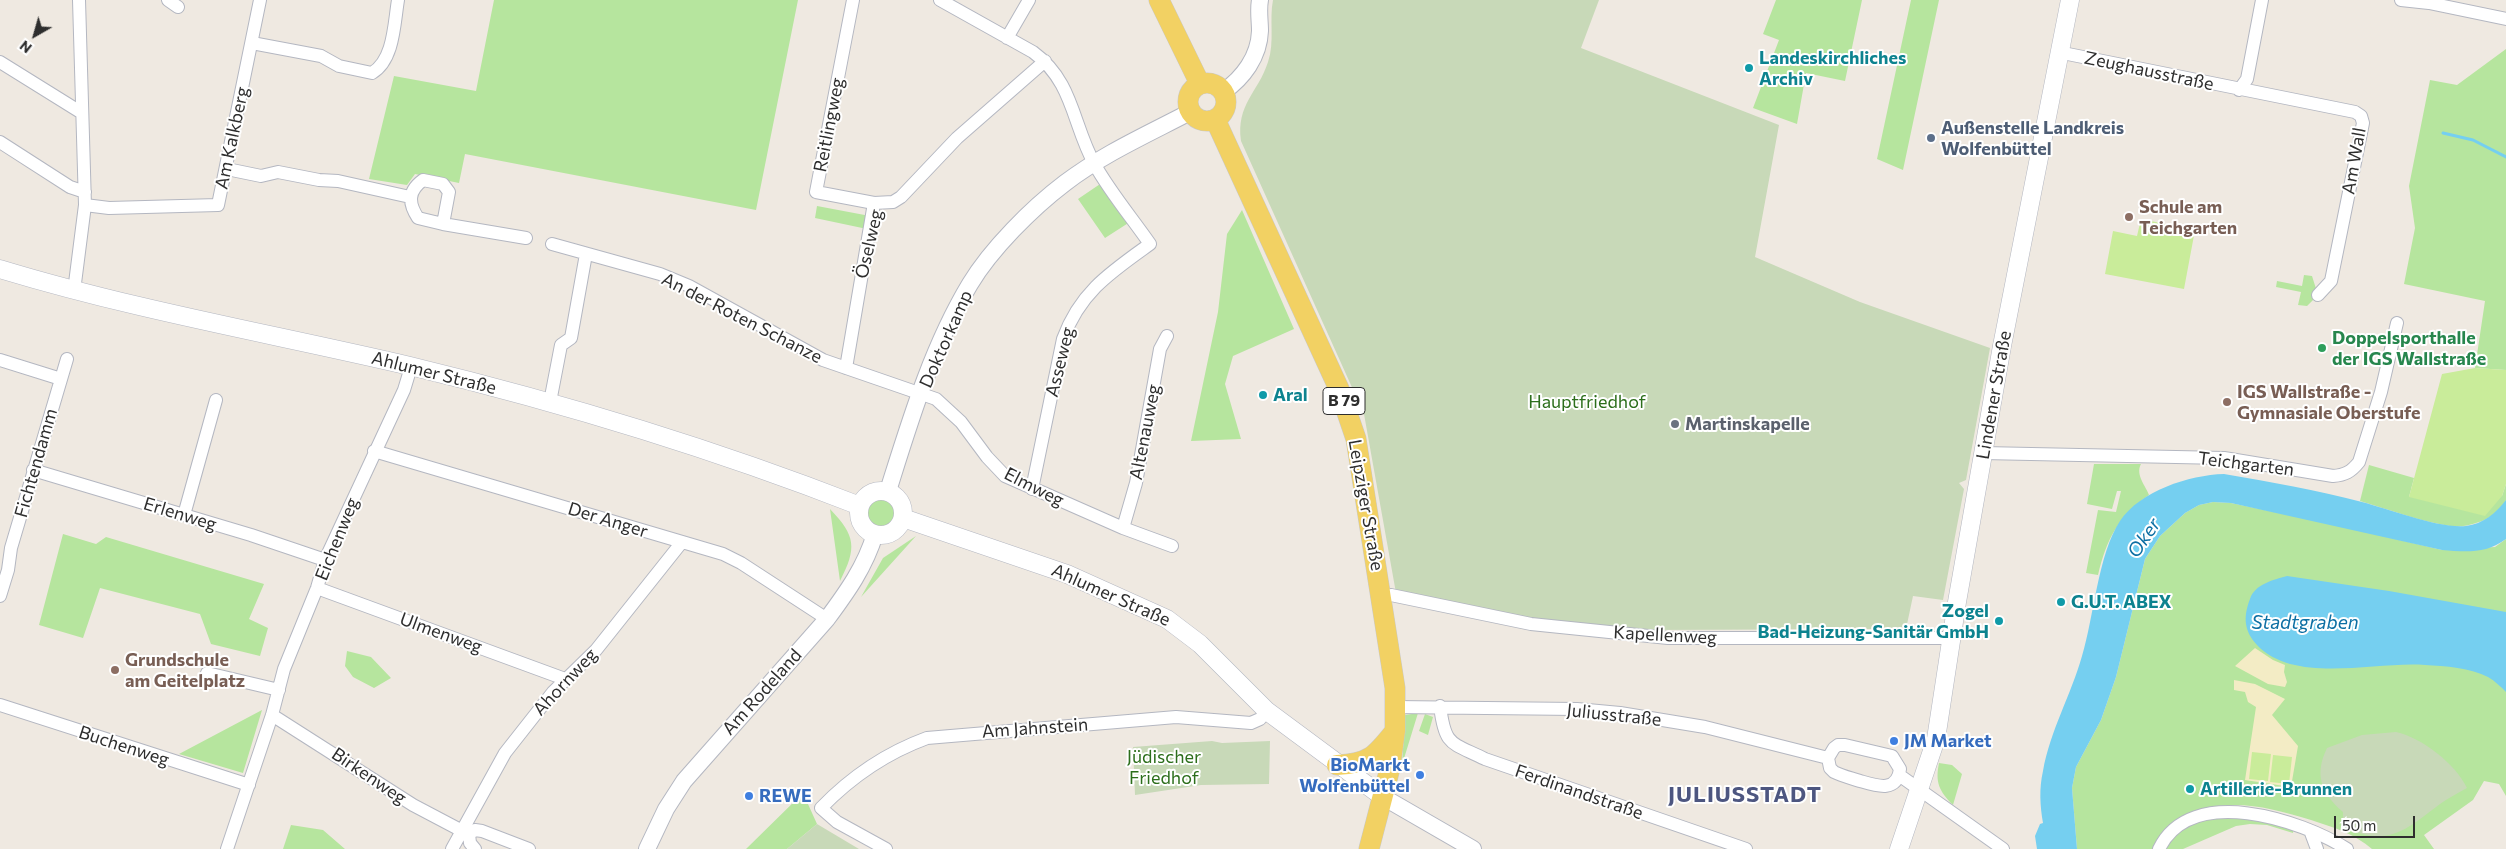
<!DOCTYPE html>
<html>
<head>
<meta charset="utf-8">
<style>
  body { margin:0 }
  #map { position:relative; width:2506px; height:849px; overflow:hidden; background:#efe9e1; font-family:Commissioner,sans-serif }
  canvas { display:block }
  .north { position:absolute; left:10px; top:10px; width:50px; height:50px; -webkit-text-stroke:4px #fff; paint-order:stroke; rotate:218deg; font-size:14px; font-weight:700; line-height:20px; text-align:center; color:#2e2e2e }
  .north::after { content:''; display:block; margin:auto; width:18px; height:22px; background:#2e2e2e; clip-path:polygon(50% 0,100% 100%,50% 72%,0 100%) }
  .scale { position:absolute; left:2334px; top:816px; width:81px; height:22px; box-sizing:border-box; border:2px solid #2e2e2e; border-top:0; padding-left:6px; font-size:15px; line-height:18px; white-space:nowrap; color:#2e2e2e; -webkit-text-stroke:4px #fff; paint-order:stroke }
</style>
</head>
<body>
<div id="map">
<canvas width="2506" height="849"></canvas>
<div class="north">N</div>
<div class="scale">50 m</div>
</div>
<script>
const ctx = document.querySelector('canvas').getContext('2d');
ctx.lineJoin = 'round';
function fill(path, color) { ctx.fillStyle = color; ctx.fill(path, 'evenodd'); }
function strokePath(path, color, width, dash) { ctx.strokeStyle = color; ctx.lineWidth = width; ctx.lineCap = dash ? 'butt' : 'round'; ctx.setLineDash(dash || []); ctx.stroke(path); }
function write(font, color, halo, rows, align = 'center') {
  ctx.font = font + ' Commissioner,sans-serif'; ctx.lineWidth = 4; ctx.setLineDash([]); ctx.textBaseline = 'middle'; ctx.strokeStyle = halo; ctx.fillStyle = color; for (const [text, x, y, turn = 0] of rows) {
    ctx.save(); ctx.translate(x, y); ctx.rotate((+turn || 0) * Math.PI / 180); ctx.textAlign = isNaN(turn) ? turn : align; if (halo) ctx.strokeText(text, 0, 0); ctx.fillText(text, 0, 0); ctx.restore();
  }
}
const green = new Path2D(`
  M494,0H798L756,210L465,154L459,183L415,174L407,185L369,179L394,76L476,91Z
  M1776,0H1862L1845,81L1806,73L1797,124L1753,108L1779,40L1763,34Z
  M1911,0H1939L1903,170L1877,159Z
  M2506,49V370L2475,368L2485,301L2404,284L2415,228L2409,186L2430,80L2457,85Z
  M1106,180L1133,220L1105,238L1078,199Z
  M817,206L870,216L867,229L815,218Z
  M1242,210L1294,329L1233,356L1225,384L1241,439L1191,441L1218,312L1227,234Z
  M2304,275L2312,276L2318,295L2307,306L2298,305L2301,292L2276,287L2277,281L2302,286Z
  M2094,464H2141C2135,475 2146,486 2149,495C2118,517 2107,538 2098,575L2086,573L2098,510L2116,512L2121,491H2117L2112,509L2087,504Z
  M2369,465L2414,478L2409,497L2502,496L2506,484C2506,488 2506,495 2506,500C2500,518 2467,529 2450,526C2422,522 2387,509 2360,501Z
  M866 513a16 16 0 1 1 32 0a16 16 0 1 1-32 0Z
  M2213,502L2231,503L2332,524L2442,550L2495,547L2506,539V796L2499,784L2484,781L2473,800L2424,835L2434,849H2372C2355,834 2333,827 2311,820C2261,805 2218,794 2171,824L2212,813L2294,825L2293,833L2267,825L2250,824L2236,826L2183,849H2077L2072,788L2076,767L2101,720L2116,677L2145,559L2160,536L2185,513L2199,505Z
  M830,509C856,536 857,548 840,581Z
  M63,534L96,544L106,537L264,584L249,619L268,628L260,656L211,644L200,614L100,588L83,638L39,625Z
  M916,536L861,597L883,558Z
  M347,651L371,657L391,678L374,688L353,677L345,666Z
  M262,710L243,773L179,754Z
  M1418,713L1402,765L1405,715Z
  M1425,714L1433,717L1428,735L1419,731Z
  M1939,763L1952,765L1962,774L1953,805C1939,791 1935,782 1939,763Z
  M803,793L817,824L787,849H746Z
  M291,825L323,830L345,849H283Z`);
const sand = new Path2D(`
  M2255,648L2273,660L2285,665L2284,672L2287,682L2285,687L2268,684L2235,666Z
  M2234,680L2255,684L2285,699L2272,715L2298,746L2291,787L2245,780L2256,707L2248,702L2245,692L2234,690Z`);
const cemetery = new Path2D(`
  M1273,0H1599L1581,48L1779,125L1755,257L1860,302L1990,348L1966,480L1959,483L1964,489L1943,600L1913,596L1906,629L1644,630L1532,621L1396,593L1364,414L1241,141C1236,104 1258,93 1268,62C1275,42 1269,20 1273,0Z
  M2396,732C2422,738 2455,763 2467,788C2458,793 2448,798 2440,804C2407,829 2387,849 2343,826V812C2321,793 2314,775 2327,748L2362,735Z
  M1212,741L1222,743L1270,741L1269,784L1201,785L1135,795L1133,747Z
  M817,824L859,849H787Z`);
const pitch = new Path2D(`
  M2141,219L2195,230L2184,289L2105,274L2113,231L2137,236Z
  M2475,368L2506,370V484L2502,496L2485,516L2409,497L2442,374Z
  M2252,752L2271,754L2268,781L2249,779Z
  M2273,755L2292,757L2289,784L2270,782Z`);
const water = new Path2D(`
  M2224,474C2270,482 2317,490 2362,502C2389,509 2440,529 2466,526C2483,524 2496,513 2506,500V539C2486,554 2466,552 2442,550L2231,503L2213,502L2199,505L2185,513L2160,536L2145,559L2116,677L2101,720L2076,767L2072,788L2077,849H2037L2035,836L2040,824L2043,823C2040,806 2039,788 2043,771C2050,731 2071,695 2082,656C2094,617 2098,554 2120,521C2140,491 2189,475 2224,474Z
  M2287,576L2389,591L2506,612V692C2501,687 2495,681 2488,677C2471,668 2445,666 2425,665C2375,661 2295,685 2257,645C2244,631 2243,617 2250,599C2255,584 2273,580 2287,576Z`);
const stream = new Path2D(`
  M2443,133L2473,140L2506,157`);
const minor = new Path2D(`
  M168,0L178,7
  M853,0L816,192L874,203
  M940,0L1033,52C1074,82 1072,124 1095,165C1110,192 1132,218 1150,244C1111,272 1080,292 1063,339L1032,489
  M2401,0L2429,3L2506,19
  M1007,38L1029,0
  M252,43L321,56L339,66L372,73C394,60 394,24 398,0
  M2058,52L2355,112L2361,116L2363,123L2331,281L2318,295
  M0,62L82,113
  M2239,90L2247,79L2262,0
  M0,142L70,187L85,192
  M227,169L261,176L278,172L319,180L338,181L410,197
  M423,180L443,184L449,192L443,224L418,218C408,203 408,191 423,180Z
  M85,205L109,208L218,205L260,0
  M443,224L526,238
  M552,244L660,274L689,286L823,360L936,399L961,422L987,457L1005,476L1123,528L1172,546
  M74,291L85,205L79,0
  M0,360L61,379
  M846,368L874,203L893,202L901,197L957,138L1045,61
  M550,402L561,345L571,338L586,254
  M374,451L723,554L741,563L827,619
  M1983,453L2224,458L2333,476C2345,475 2351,472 2359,462L2381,392L2397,323
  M33,470L251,535L325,560
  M184,515L216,400
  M1123,528L1136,483L1160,349L1167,336
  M317,588L565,679
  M0,596L8,570L11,548L67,359
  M1382,597L1391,595L1531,624L1668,638H1952
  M207,673L279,690
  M0,705L249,785
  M1440,706C1445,747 1451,742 1485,759L1746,849
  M1395,707L1577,709L1620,713L1705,727L1828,758
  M272,715L413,805L468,834
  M1838,745H1845L1892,756L1900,769C1897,793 1877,786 1860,781C1851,778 1842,776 1834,772L1830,768L1828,758L1834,748Z
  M1899,775L2003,849
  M2311,833L2317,849
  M469,834L475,830L482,831L529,849
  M469,834L470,843L475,849
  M227,849L272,715L284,669L317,588L325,560L404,390L411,367
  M452,849L505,753L553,692L596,650L682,542
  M886,849L837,822L821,808C851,777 886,753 927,738L1176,717L1251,723L1260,719L1267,711
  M2159,849C2191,783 2301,820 2347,849`);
const tertiary = new Path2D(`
  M1223,92C1243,78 1259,57 1260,31C1260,21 1258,10 1260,0
  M888,491C910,421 932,347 970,284C991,249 1032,208 1065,183C1103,154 1148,134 1190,112
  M1383,797L1473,849
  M647,849L666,809L684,781L827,619C847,592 865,567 875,534`);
const secondary = new Path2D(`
  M0,269C135,310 273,334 410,366C563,403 714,449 860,506
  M859 513a22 22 0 1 1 44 0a22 22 0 1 1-44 0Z
  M903,518L1067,574L1167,619L1200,644L1267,711L1383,797
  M1899,849L1936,739L1957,602L2002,346L2070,0`);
const primary = new Path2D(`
  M1159,0L1200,84
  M1188 102a19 19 0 1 1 38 0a19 19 0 1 1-38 0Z
  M1215,119L1339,389L1356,439L1395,688V731L1390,768L1369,849
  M1337,765C1369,764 1375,756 1395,731`);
const markers = [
  [1749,68,5,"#0f9aa8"],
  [1931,138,5,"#5c6f8a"],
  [2129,217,5,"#8d6e63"],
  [2322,348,5,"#2e9e5b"],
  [1263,395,5,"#0f9aa8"],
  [2227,402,5,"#8d6e63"],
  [1675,424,5,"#6b7280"],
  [2061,602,5,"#0f9aa8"],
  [1999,621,5,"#0f9aa8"],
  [115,670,5,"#8d6e63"],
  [1894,741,5,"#3f7fe0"],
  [1420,775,5,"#3f7fe0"],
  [2190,789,5,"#0f9aa8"],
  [749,796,5,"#3f7fe0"]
];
const shields = [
  [1344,401,42]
];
const shieldNames = [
  ["B 79",1344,401]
];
const cultureNames = [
  ["Landeskirchliches",1759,58],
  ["Archiv",1759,79],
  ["Aral",1273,395],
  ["G.U.T. ABEX",2071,602],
  ["Zogel",1989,611,"right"],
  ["Bad-Heizung-Sanitär GmbH",1989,632,"right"],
  ["Artillerie-Brunnen",2200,789]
];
const streetNames = [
  ["Zeughausstraße",2149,71,12],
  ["Reitlingweg",829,125,-79],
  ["Am Kalkberg",232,138,-78],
  ["Am Wall",2354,161,-80],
  ["Öselweg",869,244,-77],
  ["An der Roten Schanze",742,318,27],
  ["Doktorkamp",946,339,-66],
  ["Asseweg",1060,362,-76],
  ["Ahlumer Straße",434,373,14],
  ["Lindener Straße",1994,395,-80],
  ["Altenauweg",1145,432,-79],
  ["Fichtendamm",36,463,-74],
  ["Teichgarten",2246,464,7],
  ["Elmweg",1034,487,27],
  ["Leipziger Straße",1366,505,80],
  ["Erlenweg",180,514,17],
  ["Der Anger",608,520,17],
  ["Eichenweg",337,539,-68],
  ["Ahlumer Straße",1111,595,24],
  ["Ulmenweg",441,633,20],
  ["Kapellenweg",1665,635,3],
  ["Ahornweg",565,682,-47],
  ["Am Rodeland",762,692,-48],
  ["Juliusstraße",1614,715,6],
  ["Am Jahnstein",1035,728,-4],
  ["Buchenweg",124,746,18],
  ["Birkenweg",369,776,34],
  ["Ferdinandstraße",1579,792,19]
];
const serviceNames = [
  ["Außenstelle Landkreis",1941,128],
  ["Wolfenbüttel",1941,149]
];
const educationNames = [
  ["Schule am",2139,207],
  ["Teichgarten",2139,228],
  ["IGS Wallstraße -",2237,392],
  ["Gymnasiale Oberstufe",2237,413],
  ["Grundschule",125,660],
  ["am Geitelplatz",125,681]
];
const leisureNames = [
  ["Doppelsporthalle",2332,338],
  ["der IGS Wallstraße",2332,359]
];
const parkNames = [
  ["Hauptfriedhof",1587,402],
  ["Jüdischer",1164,757],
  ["Friedhof",1164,778]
];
const worshipNames = [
  ["Martinskapelle",1685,424]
];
const shopNames = [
  ["JM Market",1904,741],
  ["BioMarkt",1410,765,"right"],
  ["Wolfenbüttel",1410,786,"right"],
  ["REWE",759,796]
];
const waterNames = [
  ["Oker",2144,538,-56],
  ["Stadtgraben",2305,623]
];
const districtNames = [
  ["JULIUSSTADT",1745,795]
];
fill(green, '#b6e59e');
fill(sand, '#f3ecc5');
fill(cemetery, '#c8d9b8');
fill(pitch, '#c9ec9a');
fill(water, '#75cff0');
strokePath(stream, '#75cff0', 3);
strokePath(minor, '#b4b7c1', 14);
strokePath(tertiary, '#b4b7c1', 18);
strokePath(secondary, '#b4b7c1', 19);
strokePath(primary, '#c9c9c9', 21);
strokePath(minor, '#fff', 12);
strokePath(tertiary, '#fff', 16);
strokePath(secondary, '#fff', 18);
strokePath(primary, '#f2d163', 20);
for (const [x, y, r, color] of markers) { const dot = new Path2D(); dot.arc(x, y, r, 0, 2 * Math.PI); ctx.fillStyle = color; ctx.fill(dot); strokePath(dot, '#fff', 2); }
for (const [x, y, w] of shields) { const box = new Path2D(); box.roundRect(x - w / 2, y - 13.5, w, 27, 4); ctx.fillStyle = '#fff'; ctx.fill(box); strokePath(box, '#2e2e2e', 1); }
write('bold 16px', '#2e2e2e', null, shieldNames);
write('bold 18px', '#0d838f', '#fff', cultureNames, 'left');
write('18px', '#2e2e2e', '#fff', streetNames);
write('bold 18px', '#4e5e75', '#fff', serviceNames, 'left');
write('bold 18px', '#785e54', '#fff', educationNames, 'left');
write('bold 18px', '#27864d', '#fff', leisureNames, 'left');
write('18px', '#2c6e1b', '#fff', parkNames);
write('bold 18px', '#5b616d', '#fff', worshipNames, 'left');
write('bold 18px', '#366cbe', '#fff', shopNames, 'left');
write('italic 19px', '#0d6fa3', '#fff', waterNames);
ctx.letterSpacing = '1px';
write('bold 22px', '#4d5680', '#fff', districtNames);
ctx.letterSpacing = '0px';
</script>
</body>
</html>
